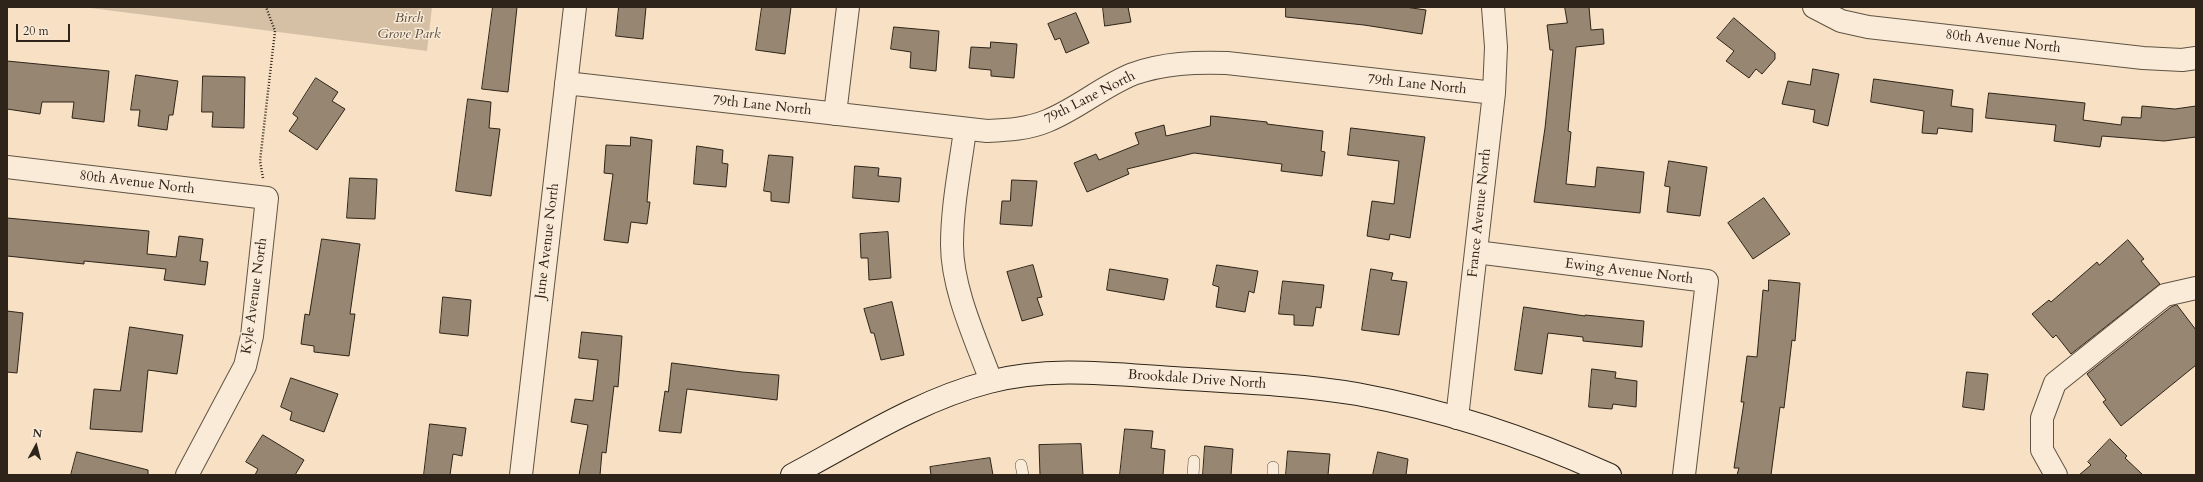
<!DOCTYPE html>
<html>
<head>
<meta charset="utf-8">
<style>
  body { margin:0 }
  #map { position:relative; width:2203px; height:482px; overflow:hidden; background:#f7e0c3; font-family:Cardo,serif }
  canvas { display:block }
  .frame { position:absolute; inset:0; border:8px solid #2e2419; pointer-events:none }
  .north { position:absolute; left:16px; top:426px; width:40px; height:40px; -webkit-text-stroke:3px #faebd8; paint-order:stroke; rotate:7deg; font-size:11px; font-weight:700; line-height:16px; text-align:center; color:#2e2419 }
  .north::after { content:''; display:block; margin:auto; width:14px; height:18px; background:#2e2419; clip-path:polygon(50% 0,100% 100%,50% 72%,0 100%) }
  .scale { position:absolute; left:16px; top:24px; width:54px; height:18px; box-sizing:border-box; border:2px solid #2e2419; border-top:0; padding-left:5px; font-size:12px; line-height:14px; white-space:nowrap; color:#2e2419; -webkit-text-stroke:3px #faebd8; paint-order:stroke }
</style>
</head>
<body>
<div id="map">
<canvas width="2203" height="482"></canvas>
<div class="frame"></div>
<div class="north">N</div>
<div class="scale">20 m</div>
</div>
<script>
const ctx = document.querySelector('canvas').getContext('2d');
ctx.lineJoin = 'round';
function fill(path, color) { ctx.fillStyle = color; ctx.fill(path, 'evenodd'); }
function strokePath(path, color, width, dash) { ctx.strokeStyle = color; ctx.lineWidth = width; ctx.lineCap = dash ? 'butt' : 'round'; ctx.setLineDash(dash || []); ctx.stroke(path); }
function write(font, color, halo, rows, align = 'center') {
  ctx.font = font + ' Cardo,serif'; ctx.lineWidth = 3; ctx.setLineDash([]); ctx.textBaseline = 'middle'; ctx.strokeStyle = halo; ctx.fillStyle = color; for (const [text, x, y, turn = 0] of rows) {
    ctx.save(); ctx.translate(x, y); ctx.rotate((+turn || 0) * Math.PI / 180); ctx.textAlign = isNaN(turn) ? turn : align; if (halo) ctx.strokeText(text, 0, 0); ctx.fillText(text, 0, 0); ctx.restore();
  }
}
const green = new Path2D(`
  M83,7H432L427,51Z`);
const building = new Path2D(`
  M493,7H517L508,92L482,89Z
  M619,7H646L643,39L616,36Z
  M762,7H791L785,54L756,50Z
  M1103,7H1128L1131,22L1105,26Z
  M1286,7H1405L1426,10L1422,34L1364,25L1286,17Z
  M1565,7H1589L1591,30L1603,29L1604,44L1576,47L1568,131L1571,132L1566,184L1595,187L1597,167L1644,172L1640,213L1534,202L1545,128L1553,50H1550L1547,25L1567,23Z
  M1076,13L1089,43L1066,53L1060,38L1055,40L1048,24Z
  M1734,18L1775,53V59L1762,74L1756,69L1749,78L1726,61L1734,51L1717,38Z
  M894,27L939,31L936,71L910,68L911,52L891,49Z
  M991,42L1017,44L1014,78L991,76V70L969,68L971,47L990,48Z
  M7,61L109,71L104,122L72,118L74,102H42L40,114L7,109Z
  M1813,69L1839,74L1828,126L1813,122L1815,110L1782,104L1788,81L1810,85Z
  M136,75L178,81L173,115H169L167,130L138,126L140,110H131Z
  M203,76L245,77L244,128L212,127L213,112H202Z
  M316,78L338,92L332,101L345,109L317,150L289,131L298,118L293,114Z
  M1874,79L1953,90L1951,106L1973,109L1972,132L1938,128L1937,134L1922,133L1924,111L1871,102Z
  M1989,93L2085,103L2083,120L2121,125L2122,117L2141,118L2142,106L2175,109L2196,106V137L2164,141L2102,136L2100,147L2054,141L2056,125L1986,118Z
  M468,99L491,102L489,128L500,129L491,196L456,191Z
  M1211,116L1267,122V124L1323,131L1321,151L1325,152L1322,176L1281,171L1282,164L1194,153L1127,169L1129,174L1087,192L1074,163L1096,154L1099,160L1139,144L1135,133L1164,125L1166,136L1210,126Z
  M1351,128L1425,137L1410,238L1390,234L1389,240L1367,236L1372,201L1394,204L1399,161L1348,155Z
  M631,137L652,140L647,202H650L647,224L631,222L628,243L604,240L613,174L604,173L606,145L630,146Z
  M697,146L723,150L722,163L728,164L726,187L694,184Z
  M769,155L793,157L789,203L771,201V192L764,191Z
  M1669,161L1707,167L1700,216L1667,212L1670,187L1665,186Z
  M855,166L879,168L878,176L901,178L899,202L853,198Z
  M350,178L377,179L375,219L347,218Z
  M1012,180L1037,181L1032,226L1000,224L1002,201H1010Z
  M1764,198L1790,234L1753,259L1728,223Z
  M7,218L149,231L147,254L176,257L179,236L203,239L200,261L208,262L205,285L164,280L166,269L84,261V264L7,256Z
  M888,232L891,278L869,280L868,258H861L860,234Z
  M322,239L360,244L350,314H355L349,356L314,352V346L301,344L305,314L309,315Z
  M2128,240L2144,259L2141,261L2160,284L2071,354L2056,335L2053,338L2032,314L2049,300L2051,302L2097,262L2099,265Z
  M1033,265L1042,297L1037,298L1043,315L1022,321L1007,272Z
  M1217,265L1258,271L1254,293L1249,291L1245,312L1216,307L1219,287L1213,285Z
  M1110,269L1168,279L1164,300L1107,290Z
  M1371,269L1393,273L1391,280L1407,282L1399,335L1362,330Z
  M1769,280L1800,283L1795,341L1792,340L1784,408L1780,407L1771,475H1737L1739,468H1734L1744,402H1741L1747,356L1757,357L1763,290L1768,291Z
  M1283,281L1324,285L1321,308L1316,307L1313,326L1294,325V315L1279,314Z
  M443,297L471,300L468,336L440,333Z
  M892,302L904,355L881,360L874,333H871L864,309Z
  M2177,305L2196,330V365L2121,426L2103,402L2106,400L2087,374L2171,307Z
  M1524,307L1585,316V315L1644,321L1642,347L1583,341V337L1548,333L1542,374L1515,370Z
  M7,311L23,313L17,373L7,372Z
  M130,327L183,335L177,374L148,370L142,432L90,429L94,389L120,391Z
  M582,332L622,336L618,387L614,386L606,453L602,452L600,475H579L588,425L571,422L575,399L593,401L598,360L579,358Z
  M672,363L742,372L779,375L777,400L687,389L681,433L659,431L665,391L668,392Z
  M1592,369L1616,372L1615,378L1637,381L1636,407L1613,404L1612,409L1589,407Z
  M1967,372L1988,374L1984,410L1963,407Z
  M291,378L338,394L324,432L290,420L292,412L281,407Z
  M430,424L466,428L462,456L453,454L450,475H424Z
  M1125,429L1153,431L1151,448L1165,450L1163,475H1120Z
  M263,435L304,460L295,475H255L258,469L246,462Z
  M2110,439L2127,456L2125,458L2143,475H2079L2091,465L2088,462Z
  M1081,444L1083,475H1040L1039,445Z
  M1205,446L1233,449L1231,475H1203Z
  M1288,451L1330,454L1328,475H1286Z
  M77,452L148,470V475H71Z
  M1378,452L1408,459L1406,475H1373Z
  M990,458L993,475H931L930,467Z`);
const path = new Path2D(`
  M263,178L260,161L275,31L266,7`);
const lane = new Path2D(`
  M1021,465L1023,475
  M1193,475L1194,461
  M1273,475V467`);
const street = new Path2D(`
  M1814,7L1841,21L1868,27L2143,58L2182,60L2196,58
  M566,83L987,131C1008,130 1028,129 1047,121C1077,109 1103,86 1133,74C1164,63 1195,62 1227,63L1494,93
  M835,114L848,7
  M965,130C960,168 952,206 952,245C952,289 976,340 991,381
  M7,167L267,198L252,336L245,366L187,475
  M1476,252L1707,281L1684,475
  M1457,418L1494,93L1496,47L1493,7
  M521,475L575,7
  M2056,475L2042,450V418L2055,383L2165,295L2196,288`);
const secondary = new Path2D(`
  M792,475C856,441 919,400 989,382C1049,366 1112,374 1173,378C1234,382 1296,384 1357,394C1444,410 1529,438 1610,475`);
const parkNames = [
  ["Birch",409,19],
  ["Grove Park",409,35]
];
const streetNames = [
  ["80th Avenue North",2003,42,7],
  ["79th Lane North",1417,85,6],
  ["79th Lane North",1090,98,-27],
  ["79th Lane North",762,106,6],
  ["80th Avenue North",137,183,7],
  ["France Avenue North",1480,213,-84],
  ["June Avenue North",548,241,-83],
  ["Ewing Avenue North",1629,272,7],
  ["Kyle Avenue North",255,296,-82],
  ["Brookdale Drive North",1197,380,4]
];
fill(green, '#d5c0a6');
fill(building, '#978671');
strokePath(building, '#2e2419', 1);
strokePath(lane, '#605344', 12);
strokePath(street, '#605344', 24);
strokePath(secondary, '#2e2419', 24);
strokePath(path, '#2e2419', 2.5, [1, 2]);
strokePath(lane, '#faebd8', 11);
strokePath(street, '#faebd8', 22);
strokePath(secondary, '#faebd8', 22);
write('italic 14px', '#584b3c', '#faebd8', parkNames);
write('14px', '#2e2419', '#faebd8', streetNames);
</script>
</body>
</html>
